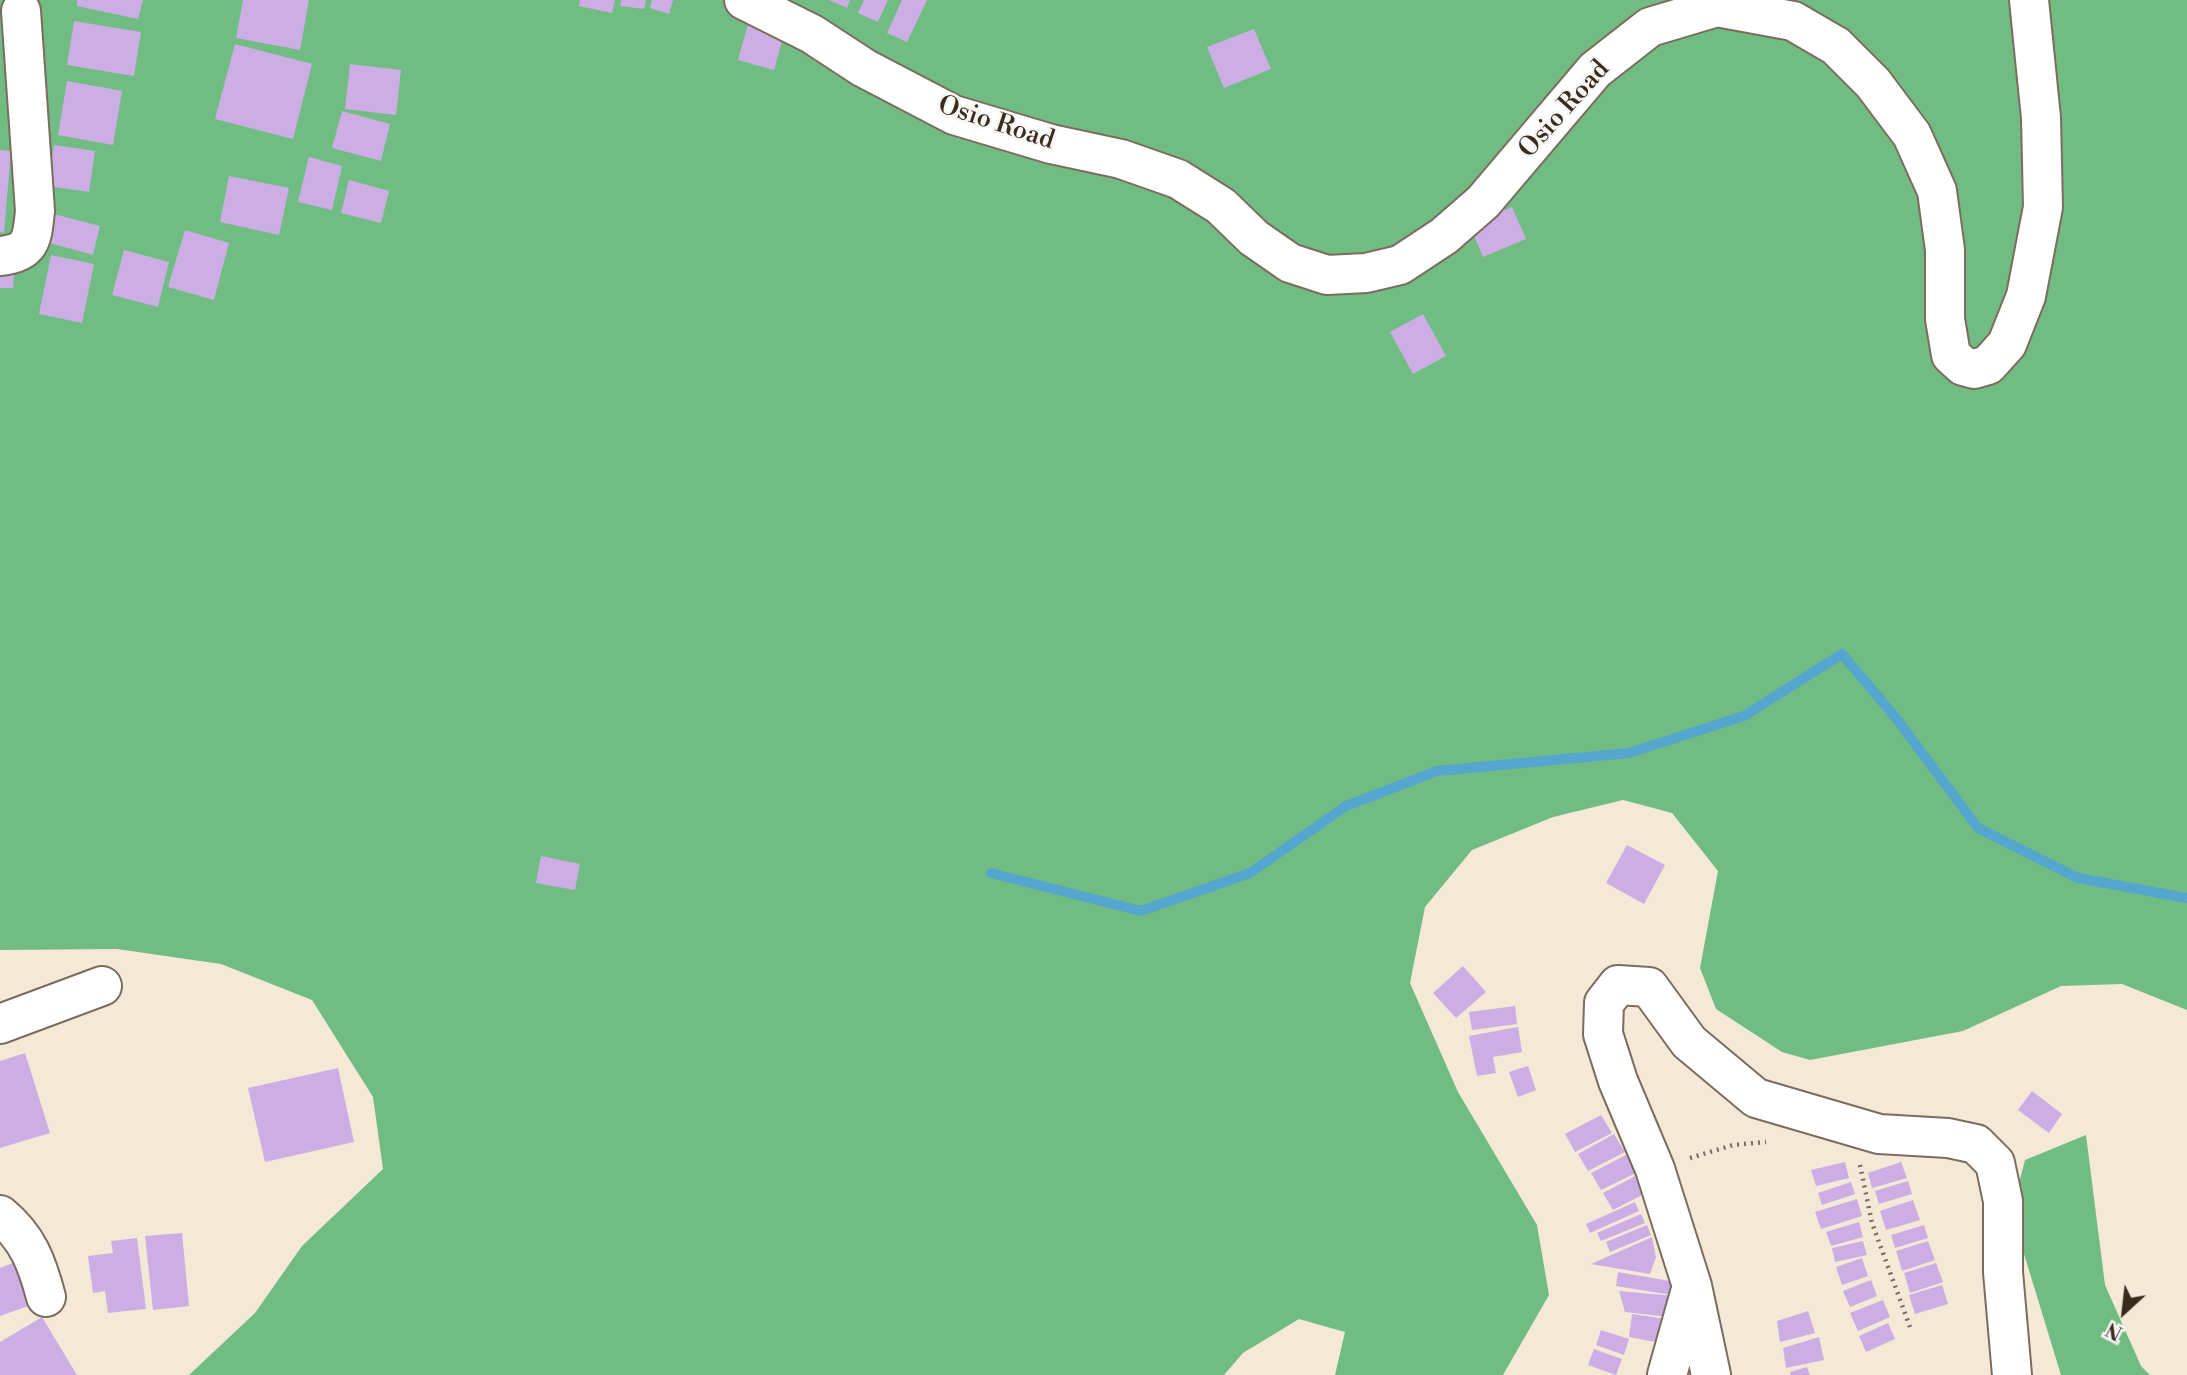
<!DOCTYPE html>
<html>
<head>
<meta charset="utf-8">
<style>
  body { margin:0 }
  #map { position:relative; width:2187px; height:1375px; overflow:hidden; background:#f4e8d6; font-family:"Libre Bodoni",serif }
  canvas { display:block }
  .north { position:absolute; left:2089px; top:1277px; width:70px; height:70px; -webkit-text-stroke:5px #f6f6f2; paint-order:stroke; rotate:207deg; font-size:19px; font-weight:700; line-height:28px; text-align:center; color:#3b2a1e }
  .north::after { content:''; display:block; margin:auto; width:24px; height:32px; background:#3b2a1e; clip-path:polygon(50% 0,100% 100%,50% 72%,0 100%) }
</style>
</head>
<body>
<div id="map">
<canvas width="2187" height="1375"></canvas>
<div class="north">N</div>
</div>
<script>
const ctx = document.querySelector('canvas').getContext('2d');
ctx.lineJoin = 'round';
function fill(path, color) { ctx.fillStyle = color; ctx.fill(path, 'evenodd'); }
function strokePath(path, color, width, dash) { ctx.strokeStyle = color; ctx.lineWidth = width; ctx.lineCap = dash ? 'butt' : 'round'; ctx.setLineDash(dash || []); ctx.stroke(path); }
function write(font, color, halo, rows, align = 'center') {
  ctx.font = font + ' "Libre Bodoni",serif'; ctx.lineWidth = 5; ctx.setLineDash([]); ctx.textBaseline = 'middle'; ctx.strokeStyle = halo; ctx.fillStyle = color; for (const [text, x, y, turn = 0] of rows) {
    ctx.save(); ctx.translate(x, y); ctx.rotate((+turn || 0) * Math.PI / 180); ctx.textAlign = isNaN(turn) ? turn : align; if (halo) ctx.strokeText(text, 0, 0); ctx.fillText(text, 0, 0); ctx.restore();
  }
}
const forest = new Path2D(`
  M0,0H2187V1010L2122,984L2061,986L1963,1031L1810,1060L1782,1052L1716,1009L1700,968L1718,871L1672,813L1623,800L1553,817L1472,850L1425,907L1410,983L1458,1092L1537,1225L1549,1295L1503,1375H1335L1345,1332L1299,1319L1243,1353L1224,1375H189L255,1313L302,1246L383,1169L373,1097L312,1000L221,964L117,949L0,950Z
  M2086,1135L2105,1285L2141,1366L2150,1375H2061L2024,1254L2015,1199L2025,1160Z`);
const stream = new Path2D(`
  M991,873L1141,911L1250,873L1346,806L1437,771L1629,753L1744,716L1842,654L1896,718L1978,828L2078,878L2187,898`);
const building = new Path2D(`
  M77,0H143L138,19L77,6Z
  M243,0H309L300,50L236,38Z
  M580,0H615L612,13L579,6Z
  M621,0H646L644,9L620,6Z
  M652,0H673L669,14L650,8Z
  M829,0H850L847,8Z
  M864,0H888L878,22L858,13Z
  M902,0H927L907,42L887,33Z
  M750,17L786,27L774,70L738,60Z
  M74,21L141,32L134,76L67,65Z
  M1254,29L1271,69L1224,88L1207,47Z
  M235,44L312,64L293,139L215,119Z
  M350,64L401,70L396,115L345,109Z
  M67,81L122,91L113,145L58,135Z
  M342,111L390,124L381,161L332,148Z
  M54,145L95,151L89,192L48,186Z
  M0,150L11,151L4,233L0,232Z
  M309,157L342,166L332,210L298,202Z
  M229,176L289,188L279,235L220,222Z
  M349,180L389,191L381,223L341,213Z
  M1512,207L1526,239L1483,257L1469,224Z
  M54,214L100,226L93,255L46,242Z
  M185,230L229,243L214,300L168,287Z
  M124,250L169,262L158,307L112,295Z
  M51,255L94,264L82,323L39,314Z
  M0,258L15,259L13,288H0Z
  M1423,314L1446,356L1413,374L1390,332Z
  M1627,845L1665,865L1644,904L1606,883Z
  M541,856L580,864L575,890L536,883Z
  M1463,966L1486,992L1456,1018L1433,993Z
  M1515,1006L1517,1024L1472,1030L1469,1012Z
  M1518,1027L1522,1052L1493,1057L1496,1073L1477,1076L1469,1036Z
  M25,1053L50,1133L0,1148V1061Z
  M1528,1066L1536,1090L1518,1097L1509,1072Z
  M338,1068L354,1142L265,1162L248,1088Z
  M2032,1091L2062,1114L2049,1133L2018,1110Z
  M1601,1115L1612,1133L1575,1152L1565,1134Z
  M1614,1134L1625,1152L1588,1171L1578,1154Z
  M1628,1154L1638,1172L1601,1190L1591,1173Z
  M1845,1162L1849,1178L1816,1186L1811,1170Z
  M1901,1162L1907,1178L1872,1188L1868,1173Z
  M1639,1174L1650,1191L1613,1210L1603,1193Z
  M1908,1181L1912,1194L1879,1204L1875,1191Z
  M1851,1182L1855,1194L1822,1205L1818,1193Z
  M1857,1199L1862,1216L1821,1229L1815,1212Z
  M1913,1200L1920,1220L1886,1230L1880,1211Z
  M1635,1202L1639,1211L1590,1233L1586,1224Z
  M1641,1214L1645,1223L1601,1241L1597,1233Z
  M1859,1222L1863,1237L1831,1246L1826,1232Z
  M1647,1225L1651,1235L1610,1252L1606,1242Z
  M1924,1225L1928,1238L1895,1248L1891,1235Z
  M182,1233L189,1306L153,1310L145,1236Z
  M1652,1237L1656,1257L1650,1274L1591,1264Z
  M137,1238L146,1309L108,1313L105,1291L93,1293L88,1256L113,1253L111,1241Z
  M1863,1241L1867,1255L1835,1262L1832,1248Z
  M1928,1241L1935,1260L1902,1271L1896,1251Z
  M1862,1258L1868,1276L1842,1285L1836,1267Z
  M18,1261L34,1304L0,1316V1268Z
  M1936,1263L1943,1282L1910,1293L1904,1273Z
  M1618,1272L1681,1283L1678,1296L1616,1286Z
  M1871,1280L1877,1296L1850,1307L1843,1291Z
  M1942,1285L1948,1304L1915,1314L1909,1295Z
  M1619,1291L1674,1296L1669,1317L1625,1312Z
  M1883,1300L1890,1317L1858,1331L1850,1313Z
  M1808,1311L1815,1333L1780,1342L1777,1321Z
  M1632,1314L1665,1319L1661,1343L1629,1337Z
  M42,1317L77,1375H0V1342Z
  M1888,1323L1895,1339L1866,1352L1859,1336Z
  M1601,1330L1629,1339L1624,1355L1596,1345Z
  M1819,1337L1824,1360L1786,1368L1783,1348Z
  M1594,1349L1622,1359L1616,1375L1588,1365Z
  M1807,1367L1810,1375H1791L1790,1372Z`);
const path = new Path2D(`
  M1690,1158L1733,1145L1766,1142
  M1860,1165L1872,1223L1910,1327`);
const minor = new Path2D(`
  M744,0L812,34L864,68L954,115L1051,144L1121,159L1178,179L1221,206L1254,238L1290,263L1327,275L1366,273L1400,265L1444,236L1483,202L1595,70L1650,27L1717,7L1793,21L1836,46L1873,83L1912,135L1937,191L1945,250V319L1951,355L1963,366L1974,369L1988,365L2007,344L2026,296L2043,207L2041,118L2029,0
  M0,256C32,253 32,239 35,211L21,11
  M0,1024L102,986
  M0,1215C28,1238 37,1263 46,1297
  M1667,1375L1690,1293
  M1711,1375L1692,1286L1655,1169L1618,1081L1603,1034L1604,1003L1618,985L1649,987L1689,1042L1756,1098L1879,1134L1948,1138L1976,1144L1995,1163L2003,1201V1272L2012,1375`);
const streetNames = [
  ["Osio Road",1565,110,-48],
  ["Osio Road",996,124,18]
];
fill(forest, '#71bc83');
strokePath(stream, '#54a6cf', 10);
fill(building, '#ccaee5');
strokePath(minor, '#7c6c5e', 42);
strokePath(path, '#7c6c5e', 4.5, [2, 5]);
strokePath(minor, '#fff', 38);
write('26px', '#3b2a1e', '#f6f6f2', streetNames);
</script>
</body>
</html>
